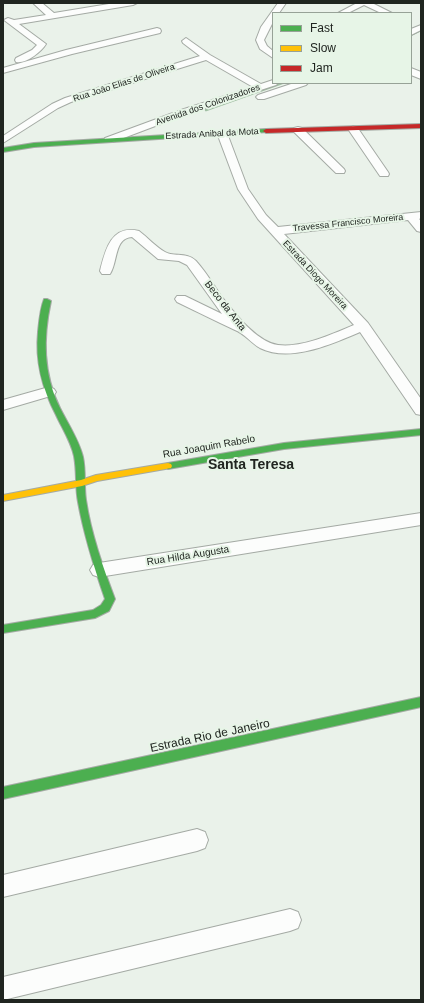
<!DOCTYPE html>
<html>
<head>
<meta charset="utf-8">
<style>
  body { margin:0 }
  #map { position:relative; width:424px; height:1003px; overflow:hidden; background:#eaf2ea; font-family:Helvetica,sans-serif }
  canvas { display:block }
  .frame { position:absolute; inset:0; border:4px solid #202520; pointer-events:none }
  .legend { position:absolute; left:272px; top:12px; width:140px; height:72px; box-sizing:border-box; background:#e7f5e7; border:1px solid #97a297; margin:0; padding:5px 7px; list-style:none; font-size:12px; color:#202520 }
  .legend li { display:flex; align-items:center; gap:8px; height:20px }
  .legend b { width:20px; border:1px solid #97a297 }
</style>
</head>
<body>
<div id="map">
<canvas width="424" height="1003"></canvas>
<div class="frame"></div>
<ul class="legend">
<li><b style="height:5px;background:#4caf50"></b>Fast</li>
<li><b style="height:5px;background:#ffc107"></b>Slow</li>
<li><b style="height:5px;background:#c62828"></b>Jam</li>
</ul>
</div>
<script>
const ctx = document.querySelector('canvas').getContext('2d');
ctx.lineJoin = 'round';
function strokePath(path, color, width, dash) { ctx.strokeStyle = color; ctx.lineWidth = width; ctx.lineCap = dash ? 'butt' : 'round'; ctx.setLineDash(dash || []); ctx.stroke(path); }
function fill(path, color) { ctx.fillStyle = color; ctx.fill(path, 'evenodd'); }
function write(font, color, halo, rows, align = 'center') {
  ctx.font = font + ' Helvetica,sans-serif'; ctx.lineWidth = 4; ctx.setLineDash([]); ctx.textBaseline = 'middle'; ctx.strokeStyle = halo; ctx.fillStyle = color; for (const [text, x, y, turn = 0] of rows) {
    ctx.save(); ctx.translate(x, y); ctx.rotate((+turn || 0) * Math.PI / 180); ctx.textAlign = isNaN(turn) ? turn : align; if (halo) ctx.strokeText(text, 0, 0); ctx.fillText(text, 0, 0); ctx.restore();
  }
}
const stream = new Path2D(`
  M411,35L421,30
  M206,110L282,83`);
const street = new Path2D(`
  M33,3H42L54,13L115,3H137L133,5L19,24L46,44C41,52 26,64 16,62L15,60L16,58L32,50L37,45L4,20L8,18L14,20L46,15Z
  M278,3H286L279,13H273V22L264,40L267,46L273,51V58L260,49L256,40L261,27Z
  M357,3H372L392,13H381L364,5L348,13H338Z
  M421,25V30L411,35V29Z
  M157,28L160,29L161,31L160,33L72,54L3,73V68L66,50Z
  M186,38L210,55L261,84L273,80V83H278L276,85L187,114L113,142H105L104,140L105,138L181,110L253,87L206,60L71,102L58,108L3,143V136L52,104L65,98L200,56L183,43L182,41Z
  M411,68L421,72V79L411,75Z
  M294,83H308L306,85L264,99H258L256,97L258,95Z
  M353,126L357,127L388,172L389,174L388,176H380L348,129Z
  M298,127L302,128L344,169L345,171L344,173H336L294,132L293,130L294,128Z
  M222,130L227,133L248,189L266,215L278,227L421,212V218L419,219L421,221V232L417,231L408,220L284,234L368,323L421,399V415L416,414L360,332C332,344 290,363 260,348C251,343 244,333 235,330C215,321 196,311 177,302L175,299L177,296H185L222,314L187,265L179,261L158,259L132,237C114,238 118,262 110,274H102L100,271C105,251 111,224 139,231C147,237 156,247 165,252C174,257 188,252 196,261C206,272 213,284 221,296C234,312 256,342 278,345C303,348 332,334 354,325L258,219L238,189L217,133Z
  M49,387L54,389L56,392L54,395L3,410V400Z
  M421,513V525L99,577L93,575L90,570L93,565L99,563Z
  M197,829L205,832L208,840L205,848L197,851L3,897V875Z
  M290,909L298,912L301,920L298,928L290,931L3,1000V977Z`);
const fast = new Path2D(`
  M266,129L268,130V132L34,147L3,152V148L34,143Z
  M44,299H47L51,301C43,338 43,373 60,408C68,424 79,440 83,457C86,471 84,486 86,500C91,534 103,567 115,599L109,611L95,618L3,633V625L93,610L101,605L105,599C94,567 84,535 78,502C75,487 77,471 74,456C71,442 62,428 56,415C42,388 35,362 38,332C39,322 40,309 44,299Z
  M421,429V435L284,449L168,469L164,466L168,463L284,443Z
  M421,697V707L3,799V787Z`);
const slow = new Path2D(`
  M168,463L171,464L172,466L171,468L97,481L82,486L3,501V495L81,480L96,475Z`);
const jam = new Path2D(`
  M421,124V128L266,133L263,131L266,129Z`);
const farStreetnames = [
  ["Rua Joāo Elias de Oliveira",124,83,-18],
  ["Avenida dos Colonizadores",208,105,-19],
  ["Estrada Anibal da Mota",212,134,-3],
  ["Travessa Francisco Moreira",348,223,-6],
  ["Estrada Diogo Moreira",315,275,47]
];
const streetNames = [
  ["Beco da Anta",225,306,52],
  ["Rua Joaquim Rabelo",209,447,-10],
  ["Rua Hilda Augusta",188,556,-9]
];
const nearStreetnames = [
  ["Estrada Rio de Janeiro",210,736,-12]
];
const districtNames = [
  ["Santa Teresa",251,465]
];
strokePath(stream, '#a1bfa3', 2.5);
strokePath(street, '#a4aaa4', 2);
strokePath(fast, '#a4aaa4', 2);
strokePath(slow, '#a4aaa4', 2);
strokePath(jam, '#a4aaa4', 2);
fill(street, '#fcfdfc');
fill(fast, '#4caf50');
fill(slow, '#ffc107');
fill(jam, '#c62828');
write('9px', '#202520', '#e7f5e7', farStreetnames);
write('10px', '#202520', '#e7f5e7', streetNames);
write('12px', '#202520', '#e7f5e7', nearStreetnames);
write('bold 14px', '#202520', '#e7f5e7', districtNames);
</script>
</body>
</html>
